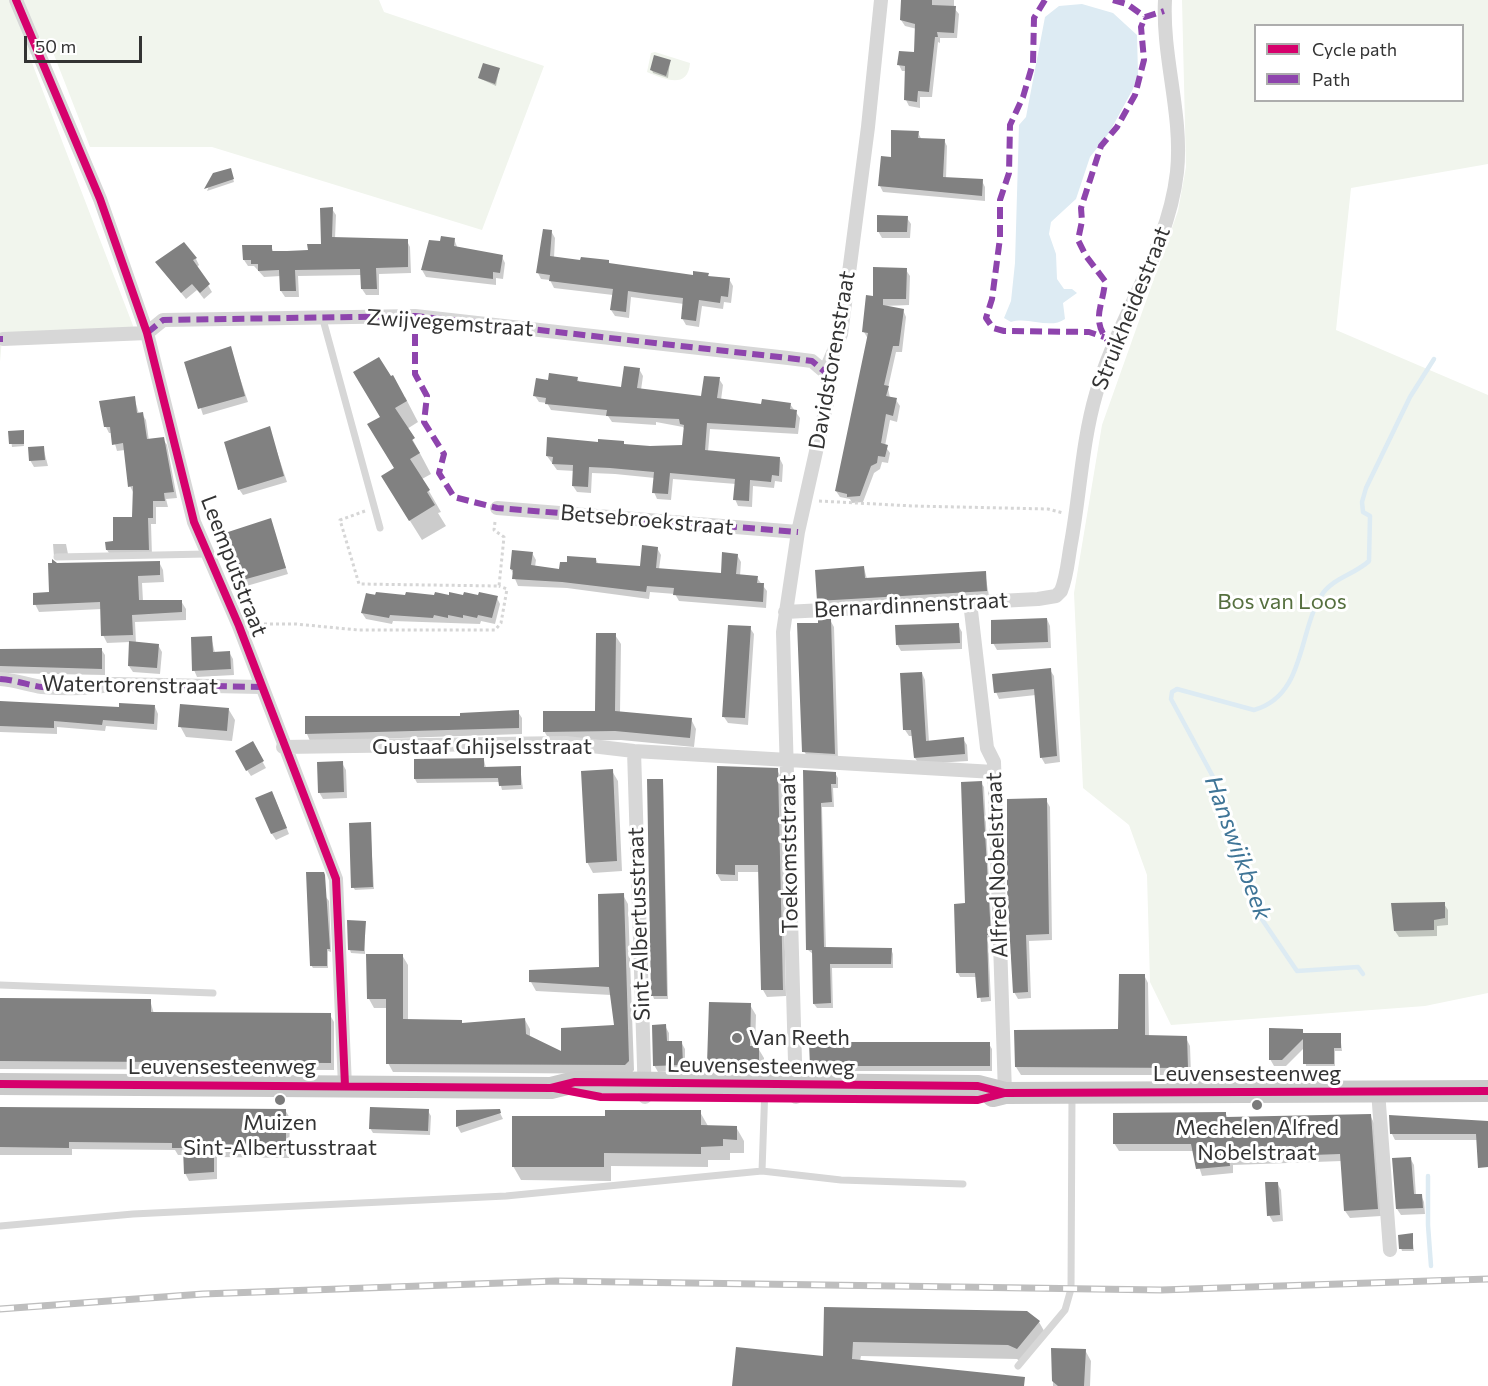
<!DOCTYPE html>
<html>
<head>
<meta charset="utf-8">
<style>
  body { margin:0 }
  #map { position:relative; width:1488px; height:1386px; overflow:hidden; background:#fff; font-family:Commissioner,sans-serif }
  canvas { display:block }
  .legend { position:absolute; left:1254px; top:24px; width:210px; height:78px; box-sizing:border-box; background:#fff; border:2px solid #adadad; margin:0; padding:8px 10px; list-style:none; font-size:18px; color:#333 }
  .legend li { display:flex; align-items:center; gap:12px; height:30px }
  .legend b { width:30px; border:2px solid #adadad }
  .scale { position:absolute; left:24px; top:36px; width:118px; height:27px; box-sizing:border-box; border:3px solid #333; border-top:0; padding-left:8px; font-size:18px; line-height:21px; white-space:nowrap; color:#333; -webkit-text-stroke:4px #fff; paint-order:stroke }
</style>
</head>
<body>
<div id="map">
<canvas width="1488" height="1386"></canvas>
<ul class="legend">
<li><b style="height:8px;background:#d6006c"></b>Cycle path</li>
<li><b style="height:8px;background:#8e44ad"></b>Path</li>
</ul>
<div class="scale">50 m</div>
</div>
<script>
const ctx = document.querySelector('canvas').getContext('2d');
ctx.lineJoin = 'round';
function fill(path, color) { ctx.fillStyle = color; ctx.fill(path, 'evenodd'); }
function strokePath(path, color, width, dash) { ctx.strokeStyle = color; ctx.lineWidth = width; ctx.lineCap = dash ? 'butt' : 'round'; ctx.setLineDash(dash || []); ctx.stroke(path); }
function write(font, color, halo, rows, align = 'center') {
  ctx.font = font + ' Commissioner,sans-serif'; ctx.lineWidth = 6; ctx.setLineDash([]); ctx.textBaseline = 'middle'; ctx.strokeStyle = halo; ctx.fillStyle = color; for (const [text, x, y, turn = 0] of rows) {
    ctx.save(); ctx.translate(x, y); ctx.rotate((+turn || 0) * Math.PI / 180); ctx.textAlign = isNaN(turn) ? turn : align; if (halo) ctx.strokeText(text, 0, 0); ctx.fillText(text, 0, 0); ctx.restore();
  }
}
const green = new Path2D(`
  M0,0H379L384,12L544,66L482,230L212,147H90L49,42L29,55L137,336L2,339L0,362Z
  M1182,0H1488V164L1351,188L1336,330L1488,395V993L1425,1006L1171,1025L1150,982L1147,875L1129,825L1083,788L1074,593L1102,425L1178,211L1186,167ZM1256,26H1462V100H1256Z
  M655,52L690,63C688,90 664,79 647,72L651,53Z`);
const water = new Path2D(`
  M1082,4L1113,13L1137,35L1138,74L1133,89L1109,133L1090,157L1076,199L1051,222L1049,234L1056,254L1057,279L1064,289H1072L1077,293L1063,303L1065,319C1050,330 1028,316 1011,322L1004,318L1011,301L1015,263L1019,125L1026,117L1045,17L1059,6Z`);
const shadow = new Path2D(`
  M902,0H954V8L959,14L957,38H940V43L938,42L932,97H920V108L909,106L906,100L907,71H902L899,65L916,54L917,29L905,26L901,20Z
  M670,61L668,78L653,73L652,70Z
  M499,69L496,86L479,78Z
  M918,133L922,140H944L947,146L946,179L982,181L985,187V201L883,192L880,186L892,159Z
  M231,172L234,182L207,191L214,174Z
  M332,209L336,215L335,239L407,241L410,247L411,273L379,274V295H366L362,289V275L298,276L299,297H285L281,291V276L264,277L254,266H248L244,260L271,246L274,253L309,252L322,245Z
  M907,218L911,224L910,238H882L878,231Z
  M551,231L555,238L554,258L694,276L708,274L709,278L729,279L733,286L731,303L724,302L723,309L702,306L699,327L686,325L682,318L684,304L631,297L629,318L615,316L611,310L613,295L554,288L550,280L541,279L538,273Z
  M454,239L458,249L502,257L505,263L503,279L496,278V285L426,277L422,270L442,243Z
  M183,244L196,259L199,265L197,267L212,292L204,299L197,290L186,299L157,263Z
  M906,270L910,276L909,305L884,306L903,310L906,317L902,352H896L888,388L890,398L896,400L900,406L897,422L890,420L885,446L890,453L888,463L882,462L880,469L874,473L863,502L852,503L850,499L840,497L836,491L868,339L864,332L874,298Z
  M230,348L248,402L203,415L186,362Z
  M639,369L643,376L641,390L703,398L719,379L723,385L721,400L763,406L790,404L800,418L798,434L710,429L708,452L780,459L783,465L782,482L775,481L774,488L753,486L752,507L738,506L735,499L736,484L673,479L671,500L657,499L654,492L655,478L615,474L592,473L591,493L577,492L573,486L574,471L557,470L547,456L625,446L683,447L685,430L683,427L656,422V425L612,422L608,416L551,410L547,403L539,402L535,396L549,381L577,378L580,383L622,388Z
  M134,397L139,414H142L146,420L149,441L163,439L167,445L177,498L166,499L168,507H156V524H151L152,556H111L107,550L133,519L134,494L130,486L125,450L117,451L112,433H109L106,427Z
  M405,397L418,422L407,429L431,474L422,479L441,512L438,513L446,526L422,540L395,497V469L381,417Z
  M269,428L287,482L243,495L239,489Z
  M23,431L24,446L12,447L10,432Z
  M43,447L48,466L34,467L30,460Z
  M270,520L288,574L243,587L240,581Z
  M53,544H66L68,554L54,557Z
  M657,548L661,555L659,569L722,575L737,555L741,562L740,576L757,578L767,591L766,608L679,601L675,594L650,592L649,599L567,588L518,586L511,569L532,553L536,560L535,567L561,571L596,559L598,564L641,568Z
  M159,562L163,570L164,582L142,583L143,601H181L186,609V620L135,622L136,643L158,645L162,652L160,674L133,672L129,666L130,642L107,643L103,635L102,609L39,612L35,604L51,593L57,564Z
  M864,568L867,579L985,573L989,596L821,606L818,601Z
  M367,594L421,597V594L435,597L497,598L500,604L495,624L481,621L480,624L393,621L392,624L366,619L362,613Z
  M1047,619L1050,626L1051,648L997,650L993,643Z
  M830,620L834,627L838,760L808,758L804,751L820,624Z
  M958,625L962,632V649L901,651L897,644Z
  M750,628L754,634L748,725L728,723L724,717Z
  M615,635L621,644L620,713L691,719L696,729L694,747L621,740L550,741L544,731L597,713Z
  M211,637L215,653L229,652L233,659L234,675L197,677L194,670Z
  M101,649L105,655V675L0,673V650Z
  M1050,670L1054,676L1060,762L1045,764L1041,757L1036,695L999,699L996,692Z
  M922,673L925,680L929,742L963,739L967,745L968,761L919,764L915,758L913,736H909L905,730Z
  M0,702L120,708L155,707L158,714L157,730L106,726L105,731L57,727V734L0,732Z
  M229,710L235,720L232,741L186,737L180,726Z
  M518,712L522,718V734L310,741L307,734L306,718L462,717Z
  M252,743L266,768L251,776L247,770Z
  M484,760L486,768L520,767L523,789L502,790L500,782L417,783L415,779Z
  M342,763L346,770L347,798L323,799L319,792Z
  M777,770L781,777L786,996L767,997L763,990L760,872H738V881H721L717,874Z
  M612,771L618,781L622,871L593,873L587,862Z
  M805,771L835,773L838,778V788H833L834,807H822L826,949H891L893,954V968H832L833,1008H817L814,1004L813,954L808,950Z
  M663,780L668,999H654L653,996Z
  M981,783L984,787L992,939H988L991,1001L981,1002L977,977H960L958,973Z
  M275,799L289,834L276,840L272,834Z
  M1046,800L1050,807L1052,940L1029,941L1031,998L1018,999L1014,992Z
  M370,823L374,889L355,890L353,887Z
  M308,874L329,901L331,952L328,951V968H313L311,965Z
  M623,895L628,904L634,1070L631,1074L393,1072L388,1063V1008H374L369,999L402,955L408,965V1021L462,1024L525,1020L530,1029V1038L563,1054L615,1026L611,995L536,991L531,982L600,969Z
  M1444,904L1448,910V925L1437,926V936L1399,937L1395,931Z
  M365,923V954L351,953L350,950Z
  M1144,975L1148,983L1149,1037L1186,1038L1190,1046L1191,1075H1021L1016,1067L1119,1030Z
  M0,999L150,1000L154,1014L330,1015L334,1022V1070L0,1069Z
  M750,1005L756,1015L755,1048H758L764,1058V1076L715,1074L709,1064Z
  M665,1026L669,1033V1043L681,1042L685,1049V1071L658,1072L654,1065Z
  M1302,1031L1304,1034H1340L1342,1051H1335V1066H1306L1305,1047L1286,1066H1274L1270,1059Z
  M989,1044L992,1049V1071H814L811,1066Z
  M0,1108L285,1110L290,1118L289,1158L217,1157V1179L189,1181L185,1173V1155H178L175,1150L72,1149V1155H0Z
  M428,1111L431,1116L430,1135L373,1133L370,1128Z
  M499,1111L503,1119L461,1133L457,1126Z
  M700,1112L708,1126L736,1127L744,1141V1153H730V1160H708V1167L611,1166V1181L521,1180L513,1166L606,1118Z
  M1225,1113L1228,1118L1370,1115L1374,1123L1381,1216L1350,1218L1345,1211L1342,1161L1233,1165V1173L1202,1176L1194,1151H1119L1114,1143Z
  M1488,1122V1150L1478,1140H1395L1392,1134Z
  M1410,1158L1414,1165L1416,1196L1421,1195L1424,1202L1425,1214L1401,1215L1397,1209Z
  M1277,1183L1281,1190L1283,1221L1273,1222L1269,1215Z
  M1412,1235L1414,1251H1402L1401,1248Z
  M825,1308L1039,1322L1047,1336L1023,1364L1017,1359L861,1356L860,1361L1014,1386H733L824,1358Z
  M1053,1350H1085L1091,1361L1090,1386H1053Z`);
const stream = new Path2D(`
  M1363,974L1358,967L1297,971L1259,915L1218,786L1171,699L1172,692L1177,689L1254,710C1305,696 1298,633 1321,596C1332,578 1354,575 1369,561L1370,516L1363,512L1362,502L1366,488L1410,397L1434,359
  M1428,1176V1225L1431,1266`);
const building = new Path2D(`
  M901,0H932V5L956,6L954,33L937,32L938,37H935L929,92L918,91L917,102L904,100L905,66L897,65L899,51L914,52L915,24L900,20Z
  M654,55L671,60L666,76L650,70Z
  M483,63L500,68L495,84L478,78Z
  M891,130L919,131L918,138L945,139L943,177L983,179L982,196L878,186L881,156L891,157Z
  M231,168L234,179L204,189L213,173Z
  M333,207L332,237L408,239V267L376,268L377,289H361L360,269L295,270L296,291H280L279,270L258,271V264H251V260H243L242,245H272V251H287L308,250L307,244H321L320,208Z
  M877,215L908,216L907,232H877Z
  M543,229L552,230L550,256L580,260L581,257L609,260V263L693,275V271L709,273L708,276L730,278L728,297L721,296L720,303L699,300L696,321L681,319L683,298L649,294L628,291L626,312L610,310L613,289L549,281L550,275L536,273Z
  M441,236L455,238L454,246L503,255L500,273L493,272V279L421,270L429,240L440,241Z
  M184,242L197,258L193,260L210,284L200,293L192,284L181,293L155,262Z
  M873,267L907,268L906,299H883V305L904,309L899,346H893L884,385L889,386L886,396L897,398L893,416L886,414L881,443L888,445L885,457L878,456L877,463L871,466L860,496L847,497V494L835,491L868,333L862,332L866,295L873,296Z
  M231,346L245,396L198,409L184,362Z
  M379,357L391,376L393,375L407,401L395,408L415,438L412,440L420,453L410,459L430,490L427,492L435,505L409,521L381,476L394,468L367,424L380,417L353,372Z
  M624,366L640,368L637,388L701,396L704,376L720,377L717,398L761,404L762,399L791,403L790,409L797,410L795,428L707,423L705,450L780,457L779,476L772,475L771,482L750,480L749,501L733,500L735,479L670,473L668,494L652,493L654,472L610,468L589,467L588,487L572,486L573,465L552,464L553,457L546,456L547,437L598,442V439L624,441V444L650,446L682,445L684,425L680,424L679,419L606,416L607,410L545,404L546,398L533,396L536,378L548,380L549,373L578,377L577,381L621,387Z
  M135,396L137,413L143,412L147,439L164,437L174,492L164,493L165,501H153V518H148L149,550H106L105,542L113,541V517H132L133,486L128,487L123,443L112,445L110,427H104L99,401Z
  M270,426L284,476L238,490L224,442Z
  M24,430V444H9L8,431Z
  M44,446L45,460L29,461L28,447Z
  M271,518L286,568L239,581L225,533Z
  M642,545L658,547L656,568L721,573L722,552L738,554L736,574L758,576L757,583H764L763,602L673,595L674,588L647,586L646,592L562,582L512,579L513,570L510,569L512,550L533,552L531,565L559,569L560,562H567V556L596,558V563L640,566Z
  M52,559L57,563L160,561V575L138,576L139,600H182V612L132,615L133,635L101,636L100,602L33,605V593L49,592L48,563H52Z
  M864,566L865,578L986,571L987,591L817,601L815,570Z
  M376,592L405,595L406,592L434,595L435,592L449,595V592L463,595L464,592L478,595L479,592L498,596L492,618L478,615L477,618L463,615V618L448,615V618L434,615L433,618L390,615L389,618L361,613L366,593L375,595Z
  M1047,618L1048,642L991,644V620Z
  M818,619H831L835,754L802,752L797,623H818Z
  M959,623L960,643L896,645L895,625Z
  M728,625L751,626L745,718L722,717Z
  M596,633H616L615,711L692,718L690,738L615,731L543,732V711H595Z
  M212,636L213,652L230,651L231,669L192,671L191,637Z
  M129,641L159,644L157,668L128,666Z
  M102,648V669L0,666V649Z
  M1051,668L1057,756L1040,758L1034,689L994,693L992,674Z
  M922,672L926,741L964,737L965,754L914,758L911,730H903L900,673Z
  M0,701L119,707V703L155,705L154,724L103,720L102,725L54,721V728L0,726Z
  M180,704L229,708L227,731L178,727Z
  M519,710V728L305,734V716H460V713Z
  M253,741L264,761L246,771L235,751Z
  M484,758V767L521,766V785L499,786L498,778L414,779V759Z
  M343,761L344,792L318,793L317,762Z
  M717,766L778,768L783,990H761L758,865H735V875L716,874Z
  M613,769L617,861L586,863L581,771Z
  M803,770L836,772V784H831L832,802L821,803L824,947L892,948L891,964H830L831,1003L813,1004L812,950H806Z
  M647,779H663L667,996H651Z
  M982,781L991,935H987L989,997L977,998L975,973H956L954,904L965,903L961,782Z
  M272,791L287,828L271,834L255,798Z
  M1047,798L1049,934L1026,935L1028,992L1013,993L1007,889V799Z
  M371,822L373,887L351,888L349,823Z
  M306,872H324L325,875L330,949H327V966H310Z
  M624,893L629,1061L625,1065L386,1064V999H367L366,954H403V1019L462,1020V1023L525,1018L526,1034L561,1051V1028L614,1025L609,987L529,982V970L599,967L598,894Z
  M1445,902V918L1434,920V930L1394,931L1391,903Z
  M347,920L366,921L364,951L348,950Z
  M1119,974H1145V1035L1187,1036L1188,1068L1015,1067L1014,1030L1118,1029Z
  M0,998L151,999V1012L331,1013V1063L0,1061Z
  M709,1002L751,1003L750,1046H759V1066L707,1064Z
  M666,1024L667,1041H682L683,1065L653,1066L652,1025Z
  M1269,1028L1303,1029V1039L1282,1060H1269Z
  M1303,1033H1341V1048H1334V1064H1303Z
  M809,1042H990V1066H810Z
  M0,1107L286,1109V1151L214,1150V1172L184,1174L183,1148H172V1143L69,1142V1148L0,1147Z
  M370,1107L429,1109L428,1131L369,1129Z
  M500,1109L501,1113L456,1127V1110Z
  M605,1110H701V1125L737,1126V1140L723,1139V1146L701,1147V1154L604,1153V1167H512V1116H605Z
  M1226,1112V1117L1371,1114L1378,1209L1344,1211L1340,1154L1229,1158L1230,1166L1196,1169L1191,1144H1113V1113Z
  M1389,1115L1488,1121V1167L1478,1168L1476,1134H1390Z
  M1411,1157L1414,1194H1422L1423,1208L1396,1209L1392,1158Z
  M1265,1182H1278L1280,1215L1267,1216Z
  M1413,1233V1249H1399L1398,1235Z
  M824,1307L1027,1311L1040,1321L1017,1349L1008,1345L853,1342L852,1359L1025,1377L1024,1386H732L736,1347L823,1356Z
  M1051,1348L1086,1349L1084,1386H1058L1052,1381Z`);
const path = new Path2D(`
  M819,501L913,506L1048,509L1063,513
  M365,511L340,520L359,584L499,586L504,537L494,530L495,522
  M252,624H296L358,630H495L501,623L507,589L499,586`);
const service = new Path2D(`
  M322,316L380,528
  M57,557L207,554
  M0,985L213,993
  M762,1171L765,1086
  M0,1226L133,1214L506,1196L762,1171L841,1180L963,1184
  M1018,1366L1065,1310L1071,1289L1072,1095`);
const minor = new Path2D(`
  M16,0L100,199L147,333L194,522L239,626L336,879L345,1086
  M3,339L147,333L163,320L415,316L788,358L812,361L825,372
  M497,508L798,532
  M970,602L987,748L994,762L1005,1093
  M785,612L1038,599L1056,596L1061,591C1067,577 1068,559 1071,543C1080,494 1082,442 1096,394C1117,318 1168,252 1177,172C1183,114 1162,58 1165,0
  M0,679C15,680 28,685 42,687C65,689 92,689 114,684L261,687
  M283,747L566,743L634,751L994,772
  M634,751L645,1097
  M1378,1091L1390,1250
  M796,1097L783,632L798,532L830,389L825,372L841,334L868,127L881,0`);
const primary = new Path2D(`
  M0,1084L551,1088L575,1082L978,1086L1005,1093
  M993,1096L1005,1093L1488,1091`);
const rail = new Path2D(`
  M0,1309L203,1294L556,1281L1161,1290L1488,1279`);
const quiet = new Path2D(`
  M1045,0L1034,18L1033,63L1023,97L1010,125L1009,173L1000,200V238L992,299L986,318L993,328L1004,331L1089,332L1104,337
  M1113,0L1127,4L1145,17L1164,11
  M415,316V374L427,396L424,422L444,454L439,473L454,497L497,508L798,532
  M147,333L163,320L415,316L788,358L812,361L825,372
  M0,339H3
  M1114,348C1088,321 1103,309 1105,281L1086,256L1078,240L1082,221L1081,208L1101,146L1117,127L1135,95L1144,60L1141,27L1145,17
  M0,679C15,680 28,685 42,687C65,689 92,689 114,684L261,687`);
const cycleway = new Path2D(`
  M16,0L100,199L147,333L194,522L239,626L336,879L345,1086
  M0,1084L551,1088L575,1082L978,1086L1005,1093
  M554,1088L601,1097L978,1100L1005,1093L1488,1091`);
const markers = [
  [737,1038,6,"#7a7a7a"],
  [280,1100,6,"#7a7a7a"],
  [1257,1105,6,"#7a7a7a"]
];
const streetNames = [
  ["Struikheidestraat",1131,308,-68],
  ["Zwijvegemstraat",450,323,4],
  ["Davidstorenstraat",832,360,-80],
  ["Betsebroekstraat",647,520,5],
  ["Leemputstraat",234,566,69],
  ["Bernardinnenstraat",911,605,-3],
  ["Watertorenstraat",130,685,1],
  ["Gustaaf Ghijselsstraat",482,747],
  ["Toekomststraat",789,854,-91],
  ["Alfred Nobelstraat",997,865,-92],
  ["Sint-Albertusstraat",639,924,-92],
  ["Leuvensesteenweg",761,1066,1],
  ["Leuvensesteenweg",222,1067],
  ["Leuvensesteenweg",1247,1074]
];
const parkNames = [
  ["Bos van Loos",1282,602]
];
const poiNames = [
  ["Van Reeth",749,1038,"left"],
  ["Muizen",280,1123],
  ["Sint-Albertusstraat",280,1148],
  ["Mechelen Alfred",1257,1128],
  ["Nobelstraat",1257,1153]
];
const waterNames = [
  ["Hanswijkbeek",1238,848,70]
];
fill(green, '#f1f5ed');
fill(water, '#ddebf3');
fill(shadow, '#0003');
strokePath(stream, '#ddebf3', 4.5);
fill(building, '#818181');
strokePath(path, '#d6d6d6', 3, [3, 3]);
strokePath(service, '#d7d7d7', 7);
strokePath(minor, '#d7d7d7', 14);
strokePath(primary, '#cacaca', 22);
strokePath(rail, '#bebebe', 7);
strokePath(rail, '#fff', 4.5, [14]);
strokePath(quiet, '#8e44ad', 6, [12, 6]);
strokePath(cycleway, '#d6006c', 8);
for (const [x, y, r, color] of markers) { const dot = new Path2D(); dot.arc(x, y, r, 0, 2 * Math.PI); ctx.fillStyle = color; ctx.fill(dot); strokePath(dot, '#fff', 2); }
write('22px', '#333', '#fff', streetNames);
write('22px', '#56703f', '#fff', parkNames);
write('22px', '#333', '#fff', poiNames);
write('italic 24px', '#3f7597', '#fff', waterNames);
</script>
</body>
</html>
